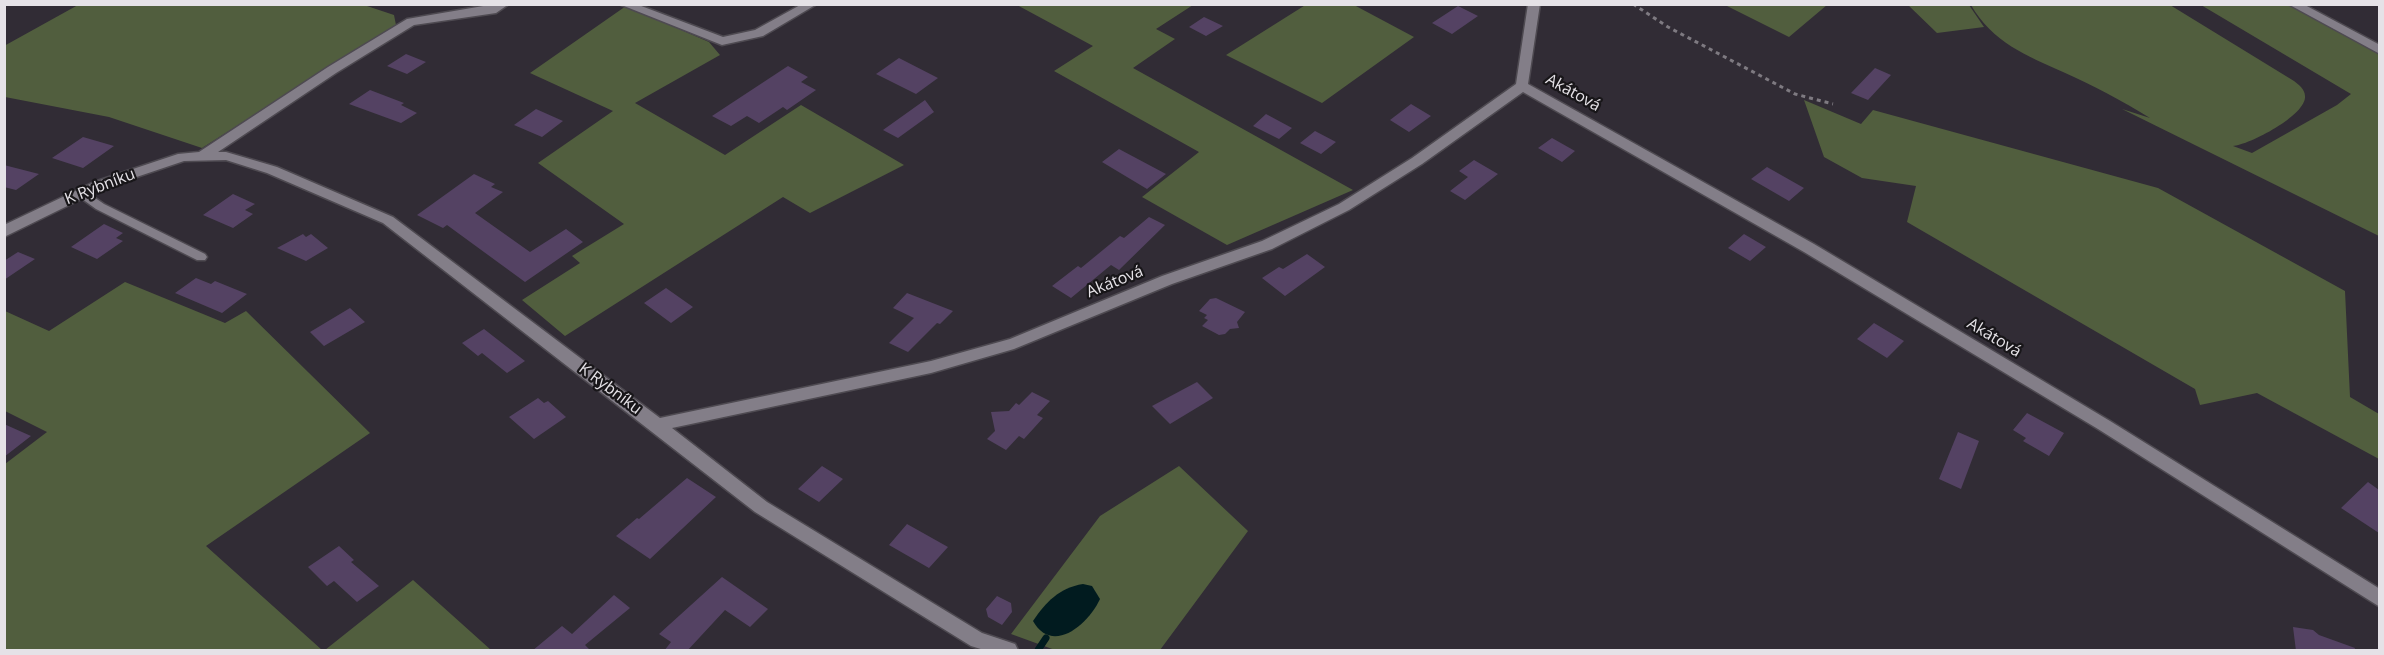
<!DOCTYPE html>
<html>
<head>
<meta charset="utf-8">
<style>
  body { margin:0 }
  #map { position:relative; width:2384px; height:655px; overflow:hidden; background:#312c35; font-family:"Open Sans",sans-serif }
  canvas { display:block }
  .frame { position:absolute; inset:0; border:6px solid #e5e2e7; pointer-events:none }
</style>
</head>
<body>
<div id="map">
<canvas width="2384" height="655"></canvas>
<div class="frame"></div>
</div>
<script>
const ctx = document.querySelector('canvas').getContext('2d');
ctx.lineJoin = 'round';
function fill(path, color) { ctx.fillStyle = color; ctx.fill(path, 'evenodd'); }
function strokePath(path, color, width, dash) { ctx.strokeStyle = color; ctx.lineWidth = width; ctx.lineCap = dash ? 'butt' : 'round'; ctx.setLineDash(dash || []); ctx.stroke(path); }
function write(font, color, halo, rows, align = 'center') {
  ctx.font = font + ' "Open Sans",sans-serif'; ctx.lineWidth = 4.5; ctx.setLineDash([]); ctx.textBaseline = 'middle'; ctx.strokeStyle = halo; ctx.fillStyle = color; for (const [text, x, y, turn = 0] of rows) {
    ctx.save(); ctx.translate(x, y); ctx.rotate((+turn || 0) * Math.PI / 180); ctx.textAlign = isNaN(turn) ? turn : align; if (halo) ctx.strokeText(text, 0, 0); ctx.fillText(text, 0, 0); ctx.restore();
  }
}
const green = new Path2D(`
  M1307,4L1354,5L1414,37L1322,103L1226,55Z
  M78,5H364L394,15L396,25L202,148L109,117L5,97L4,46Z
  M1017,5H1193L1156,29L1175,39L1133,68L1353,190L1227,245L1142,197L1199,152L1054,71L1093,46Z
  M1725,5L1827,4V5L1789,37Z
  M1908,5H1969L1984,27L1937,33Z
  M1971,5H2170L2294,81C2298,84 2305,89 2305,96C2307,115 2249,145 2233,146L2252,153L2337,105L2351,94L2201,5H2288L2379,51V236L2122,109L2150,118C2123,101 2092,85 2063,72C2027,56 1992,42 1971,5Z
  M626,6L709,42L720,55L635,103L725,155L801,105L904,165L810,213L783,197L565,336L522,300L580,263L572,256L624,224L538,163L613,111L530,73Z
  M1804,100L1861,124L1873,110L2158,188L2345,291L2350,397L2379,414V459L2257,393L2200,405L2195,389L1907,222L1916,186L1862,178L1824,157Z
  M125,282L225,323L246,311L370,433L206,546L322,650H5V464L47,432L5,411V311L49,331Z
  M1179,466L1248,531L1160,650H1055L1011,634L1100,516Z
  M413,580L491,650H325Z`);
const water = new Path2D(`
  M1083,584L1092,586L1100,599C1088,625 1052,655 1033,621C1046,602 1059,588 1083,584Z`);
const stream = new Path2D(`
  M1038,650L1046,638`);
const building = new Path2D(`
  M1458,6L1478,16L1452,34L1432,23Z
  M1204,17L1223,26L1206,36L1189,27Z
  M406,54L426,62L407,74L387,66Z
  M899,58L938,78L916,94L876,74Z
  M788,66L808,77L801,82L816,90L787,110L783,107L759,123L747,116L731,126L712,116Z
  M1875,68L1891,75L1868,100L1851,93Z
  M370,90L404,103L401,105L417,113L401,123L349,104Z
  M925,100L934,112L898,138L883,130Z
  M1411,104L1431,116L1409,132L1390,120Z
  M536,109L563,121L542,137L514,125Z
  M1266,114L1292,128L1279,139L1253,126Z
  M1315,131L1336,142L1321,154L1300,143Z
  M83,137L114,146L83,168L52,158Z
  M1552,138L1575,151L1562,162L1538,148Z
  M1119,149L1166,174L1147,189L1102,162Z
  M1474,160L1498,174L1465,200L1450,191L1468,177L1459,171Z
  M4,165L39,174L16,190L4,187Z
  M1767,167L1804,188L1789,201L1751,179Z
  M474,174L495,184L491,187L503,192L475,213L530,252L566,229L583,242L525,282L447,225L443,228L417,215Z
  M233,194L255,204L245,210L253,214L233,228L203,215Z
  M1149,217L1165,225L1119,270L1111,265L1071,298L1052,286L1078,266L1081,268L1120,236L1124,238Z
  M104,224L123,233L116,238L123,241L97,259L71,247Z
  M303,234L306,237L311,234L328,248L306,261L277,248Z
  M1744,234L1766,247L1750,261L1728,248Z
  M18,252L35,259L4,280V261Z
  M1307,254L1325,267L1285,296L1262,278L1279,267L1283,269Z
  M196,278L211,284L215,281L247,294L222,313L175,293Z
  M666,288L693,307L671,323L644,303Z
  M907,293L953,311L940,324L937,323L908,352L889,343L914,318L893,308Z
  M1216,298L1245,312L1237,322L1239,328L1230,329L1225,334L1219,335L1202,326L1208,320L1204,318L1207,315L1199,311L1210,299Z
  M350,308L365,322L324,346L310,332Z
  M1874,323L1904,341L1887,358L1857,339Z
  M484,329L525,361L507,373L482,353L478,356L462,343Z
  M1197,382L1213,398L1170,424L1152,406Z
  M1032,392L1050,401L1037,415L1043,418L1024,439L1019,436L1006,450L987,439L995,431L991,412L1009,411L1016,403L1019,405Z
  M538,398L544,403L548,401L566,417L534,439L509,417Z
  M2027,413L2064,433L2049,456L2023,441L2026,438L2013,430Z
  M4,424L31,436L4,457Z
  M1958,432L1979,441L1961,489L1939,479Z
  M822,466L843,479L819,502L798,489Z
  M687,478L716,497L650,559L616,536L637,518L639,519Z
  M2368,482L2379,490V533L2341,508Z
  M907,524L948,547L929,568L889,545Z
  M339,546L354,560L351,562L379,586L357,602L334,581L327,586L308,567Z
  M722,577L768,609L750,627L725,610L687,651H664L671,642L659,634Z
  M614,595L630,608L585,645L591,651H532L562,626L572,634Z
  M997,596L1011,603L1012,612L1002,625L988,617L986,609Z
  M2293,627L2313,630L2319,635L2355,648L2354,651H2296Z`);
const path = new Path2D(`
  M1633,4L1668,27L1795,94L1833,104`);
const service = new Path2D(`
  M82,189L104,204L205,254L207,257L205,260H197L96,209L78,196L77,193Z`);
const minor = new Path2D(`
  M495,4H509L496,13L414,25L336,73L218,152H226L277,167L393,217L660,418L931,361L1010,339L1162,276L1262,241L1339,204L1412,158L1516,84L1528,4H1540L1528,84L1814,244L2110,421L2380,589V607L2098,429L1804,252L1523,92L1422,164L1349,210L1272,249L1172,284L1014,349L931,373L672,428L767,502L982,633L1015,644L1018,650H984L971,646L755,512L383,223L267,173L226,160L184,161L104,188L4,237V225L94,182L178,154L199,152L328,67L407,19Z
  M619,4H636L723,37L755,30L802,4H817L763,36L722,45Z
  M2288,4H2303L2380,45V54Z`);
const streetNames = [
  ["Akátová",1573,93,29],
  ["K Rybníku",100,187,-21],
  ["Akátová",1115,282,-22],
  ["Akátová",1994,338,31],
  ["K Rybníku",610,389,37]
];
fill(green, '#515e3e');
fill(water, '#011b1f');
strokePath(stream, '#011b1f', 7);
fill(building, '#544263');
strokePath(service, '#4e4a51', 3);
strokePath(minor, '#4e4a51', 3);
strokePath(path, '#7e7a81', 3, [4, 4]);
fill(service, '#837e88');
fill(minor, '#837e88');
write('16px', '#e5e2e7', '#181619', streetNames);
</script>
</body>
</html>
